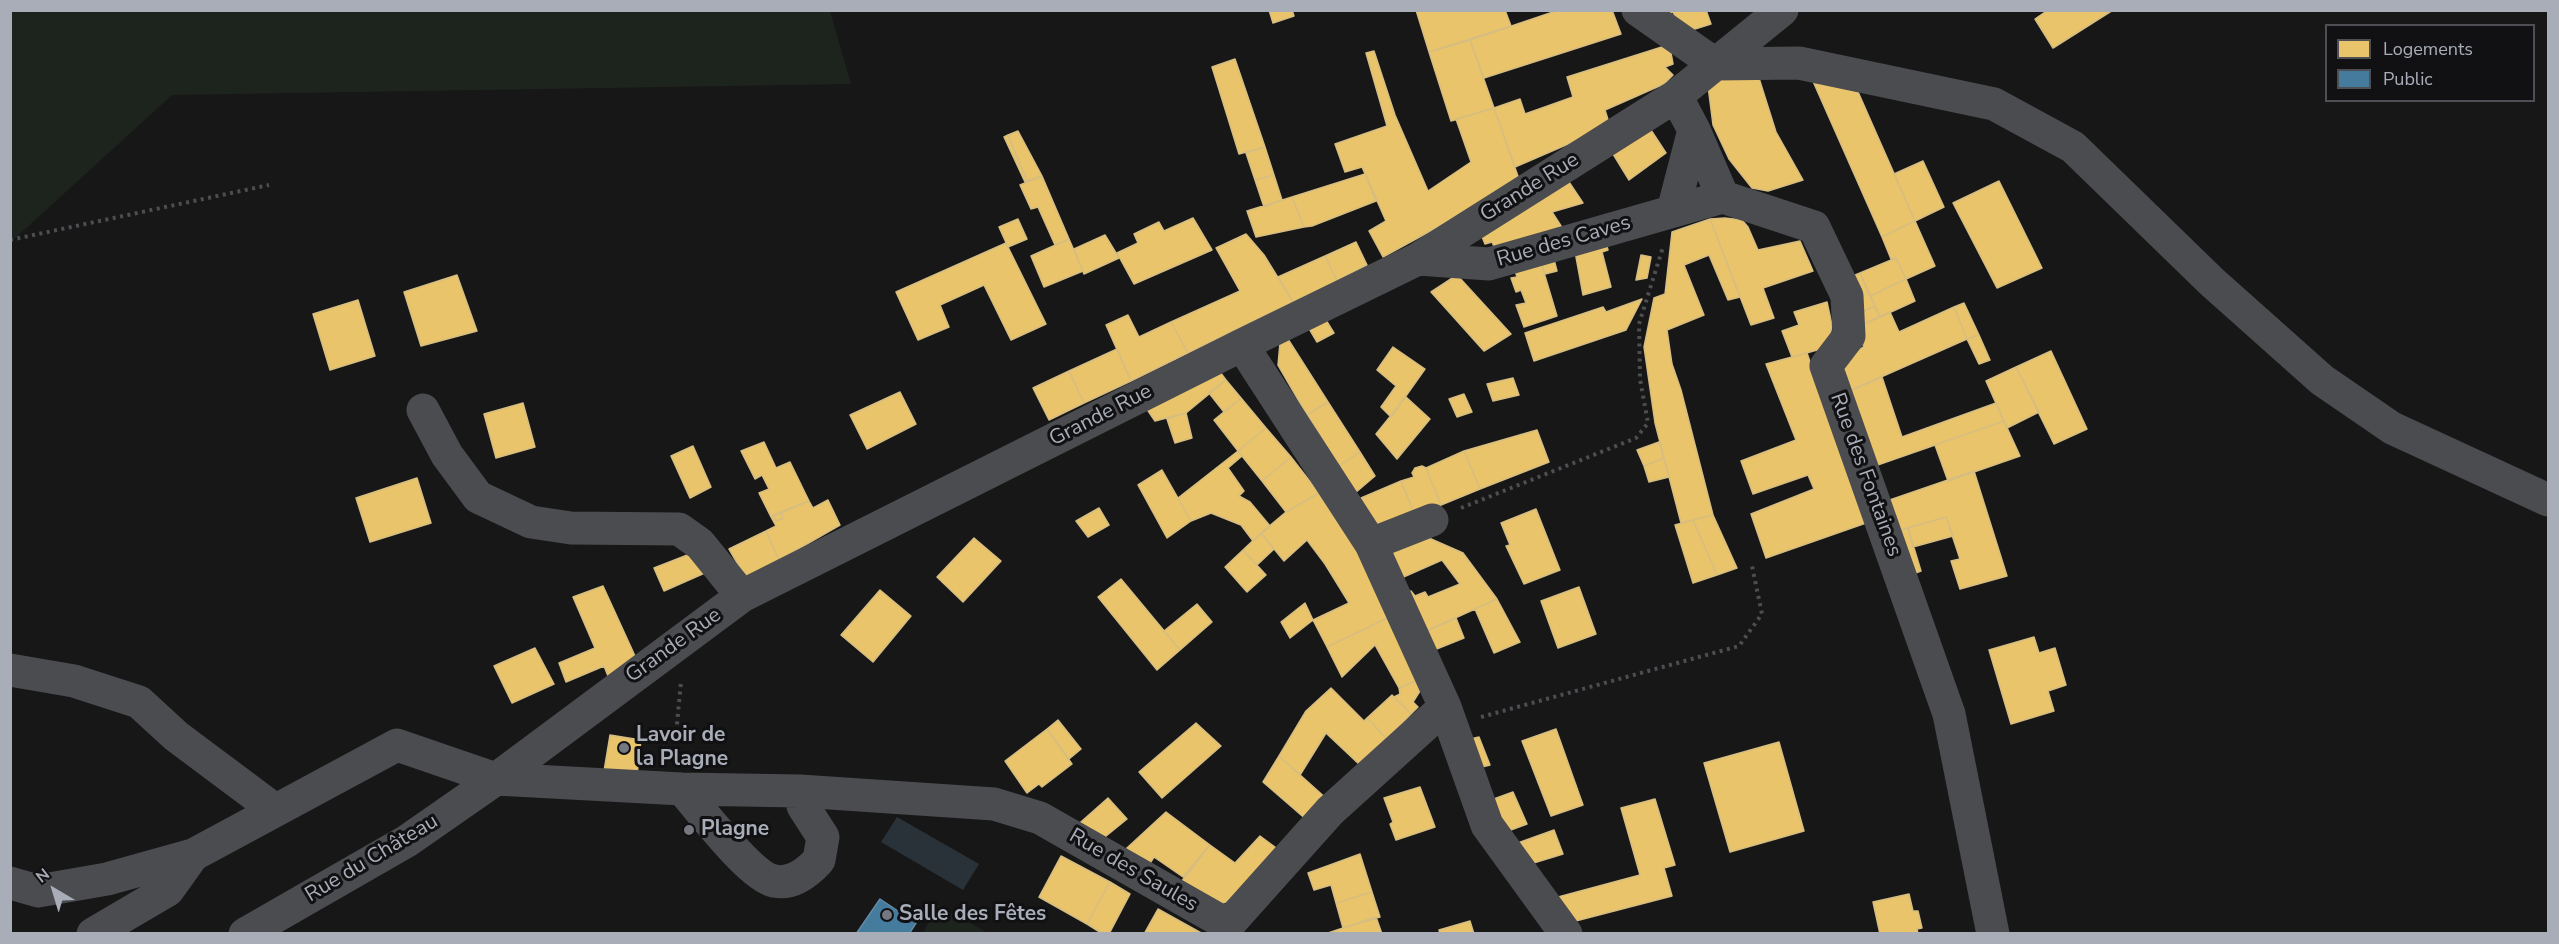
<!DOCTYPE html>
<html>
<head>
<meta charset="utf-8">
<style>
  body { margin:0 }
  #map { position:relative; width:2559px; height:944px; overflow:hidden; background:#171717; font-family:"Nunito Sans",sans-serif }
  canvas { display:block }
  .frame { position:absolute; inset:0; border:12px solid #a8adb8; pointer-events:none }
  .legend { position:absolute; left:2325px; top:24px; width:210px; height:78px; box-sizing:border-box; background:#111113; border:2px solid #4d4f55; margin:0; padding:8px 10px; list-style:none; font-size:18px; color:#a8adb8 }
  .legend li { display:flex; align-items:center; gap:12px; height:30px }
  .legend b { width:30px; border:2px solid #4d4f55 }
  .north { position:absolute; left:24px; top:860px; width:60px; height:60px; -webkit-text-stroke:4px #111113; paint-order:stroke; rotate:322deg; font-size:16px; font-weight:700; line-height:24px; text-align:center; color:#a8adb8 }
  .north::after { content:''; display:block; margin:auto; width:21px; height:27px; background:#a8adb8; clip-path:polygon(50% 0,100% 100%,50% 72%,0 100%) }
</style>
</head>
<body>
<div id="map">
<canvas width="2559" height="944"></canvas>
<div class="frame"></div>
<ul class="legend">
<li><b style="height:16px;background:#e9c46a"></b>Logements</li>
<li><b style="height:16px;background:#457b9d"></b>Public</li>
</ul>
<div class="north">N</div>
</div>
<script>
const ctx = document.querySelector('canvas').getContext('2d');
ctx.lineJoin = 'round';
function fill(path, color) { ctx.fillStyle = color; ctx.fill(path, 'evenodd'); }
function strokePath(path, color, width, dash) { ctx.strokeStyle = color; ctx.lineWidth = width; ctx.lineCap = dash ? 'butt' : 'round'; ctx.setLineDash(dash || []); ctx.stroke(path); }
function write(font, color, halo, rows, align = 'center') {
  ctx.font = font + ' "Nunito Sans",sans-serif'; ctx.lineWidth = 6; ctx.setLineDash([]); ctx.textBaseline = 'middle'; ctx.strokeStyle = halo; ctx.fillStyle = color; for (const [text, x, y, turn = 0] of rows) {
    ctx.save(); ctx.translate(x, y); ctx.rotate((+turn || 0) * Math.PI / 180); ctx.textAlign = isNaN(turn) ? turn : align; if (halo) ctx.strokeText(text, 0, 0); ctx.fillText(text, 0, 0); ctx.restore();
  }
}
const green = new Path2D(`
  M11,10L830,11L851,84L172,95L11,242Z
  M938,905L986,932L985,933H923Z`);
const water = new Path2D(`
  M897,817L979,864L963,890L881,842Z`);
const homes = new Path2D(`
  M1269,10H1292L1294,16L1273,23Z
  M1416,10H1505L1511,26L1429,52Z
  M1559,10H1612L1621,34L1484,78L1470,40Z
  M1658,10H1706L1711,24L1682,33L1673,12L1660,16Z
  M2048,10H2113L2053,48L2035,19Z
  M1470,40L1494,108L1451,121L1429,52Z
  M1665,46L1671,53L1673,64L1665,67L1673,75L1664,84L1605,110L1610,126L1515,167L1494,108L1520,99L1525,114L1573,97L1567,77Z
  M1374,51L1395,115L1428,191L1471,162L1456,119L1494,108L1520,182L1383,257L1369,231L1386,221L1362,167L1345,172L1335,144L1387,126L1366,53Z
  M1235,59L1265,147L1239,154L1212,67Z
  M1758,75L1776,132L1803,180L1768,191L1752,188L1729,159L1713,125L1708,86L1718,76Z
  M1812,79L1855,85L1915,221L1882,237Z
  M1647,124L1666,153L1629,180L1610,149Z
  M1018,131L1042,176L1027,181L1008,135Z
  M1008,135L1027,181L1025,182L1004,137Z
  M1265,147L1274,175L1255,180L1246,153Z
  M1923,161L1944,207L1915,221L1894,174Z
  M1365,174L1376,201L1312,226L1304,227L1292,197Z
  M1274,175L1282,200L1264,207L1255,180Z
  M1042,176L1069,239L1055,245L1038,207L1031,209L1020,185Z
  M1567,179L1583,203L1552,212L1563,229L1496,251L1492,242L1485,244L1480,232Z
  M1999,181L2042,268L1997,288L1953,203Z
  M1292,197L1304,227L1256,237L1247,211Z
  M1193,218L1212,250L1134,284L1117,253L1138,243L1134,234L1159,222L1164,231Z
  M1725,218L1742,220L1748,227L1758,250L1800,241L1813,271L1763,288L1774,318L1751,325L1710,219Z
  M1018,219L1027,239L1008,247L999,227Z
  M1710,219L1740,297L1728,300L1709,255L1684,265L1704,315L1667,330L1672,364L1681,390L1713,515L1681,523L1655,423L1644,347L1654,298L1665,294L1672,232Z
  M1915,221L1935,266L1906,279L1896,258L1891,259L1882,237Z
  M1246,234L1264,255L1293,302L1188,353L1171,322L1240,291L1216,248Z
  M1105,235L1119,258L1084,274L1074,249Z
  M1604,236L1608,250L1602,252L1611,287L1583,295L1574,246Z
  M1069,239L1083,271L1044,287L1031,256Z
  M1356,242L1367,265L1337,281L1325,256Z
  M1006,243L1046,324L1011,340L984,285L940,305L949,327L918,340L896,292Z
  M1552,252L1557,271L1545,274L1539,256Z
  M1641,255L1651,257L1647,278L1636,280Z
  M1325,256L1337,281L1293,302L1278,277Z
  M1539,256L1557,316L1524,327L1516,305L1526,303L1521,290L1516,292L1511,278L1517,277L1513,264Z
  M1896,258L1906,279L1870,296L1860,273Z
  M1860,273L1875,306L1860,313L1848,278Z
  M457,275L477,331L421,346L404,292Z
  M1457,275L1511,334L1484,351L1431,292Z
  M1906,279L1915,301L1880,317L1870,296Z
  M1642,299L1626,330L1534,361L1525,333L1603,307L1606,312Z
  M358,300L375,356L330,370L313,314Z
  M1827,302L1832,325L1828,347L1792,357L1782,331L1799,325L1794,312Z
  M1964,303L1979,335L1967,339L1954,307Z
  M1875,306L1880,317L1859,326L1860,313Z
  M1954,307L1967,339L1847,392L1838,359L1864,347L1860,340L1859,326L1890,312L1899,332Z
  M1128,315L1139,337L1171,322L1188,353L1131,381L1106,325Z
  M1324,317L1334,333L1317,342L1307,325Z
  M1979,335L1990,360L1979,364L1967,339Z
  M1286,336L1328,402L1307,415L1278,365L1280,343Z
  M1393,347L1425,369L1391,417L1381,407L1396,386L1377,370Z
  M1117,349L1131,381L1084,403L1069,371Z
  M2051,351L2087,429L2054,444L2016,367Z
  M1807,353L1866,523L1766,558L1751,514L1814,489L1808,475L1753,494L1741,461L1796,440L1766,364Z
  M2016,367L2039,412L2007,428L1986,381Z
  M1217,368L1226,380L1186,413L1155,421L1144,405Z
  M1069,371L1084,403L1049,420L1033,388Z
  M1882,377L1902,437L1996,403L2004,421L1869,468L1847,392Z
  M1513,378L1519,395L1493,401L1487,384Z
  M1226,380L1241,398L1224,412L1209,393Z
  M900,392L916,424L867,449L850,415Z
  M1464,394L1472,412L1457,417L1449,399Z
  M1406,397L1430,419L1397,459L1376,434Z
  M1241,398L1266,428L1238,451L1214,420Z
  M1328,402L1360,452L1339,466L1307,415Z
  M523,403L535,447L496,458L484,414Z
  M1186,413L1192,438L1175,443L1167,419Z
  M2004,421L2020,456L1948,481L1935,445Z
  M1266,428L1291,457L1262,481L1238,451Z
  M1537,430L1549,462L1480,489L1464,451Z
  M764,442L776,468L790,462L809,501L771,517L759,493L769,489L762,475L755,479L741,451Z
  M1659,442L1664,458L1644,466L1637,450Z
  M693,446L711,487L690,498L671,456Z
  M1238,451L1242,456L1228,468L1244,491L1239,496L1250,502L1270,526L1253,541L1241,525L1211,513L1191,521L1178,498Z
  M1464,451L1480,489L1441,505L1426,468Z
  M1360,452L1375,476L1355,493L1339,466Z
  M1291,457L1319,493L1286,512L1262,481Z
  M1664,458L1669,477L1649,482L1644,466Z
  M1422,466L1426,468L1441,505L1415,515L1401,481L1414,477L1412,473L1415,468Z
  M1162,470L1191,521L1167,538L1138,485Z
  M1974,471L2007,576L1960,589L1951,561L1960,559L1946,517L1890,533L1881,503Z
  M417,478L431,523L370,542L356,498Z
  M1401,481L1415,515L1375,530L1361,498Z
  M1319,493L1398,613L1327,647L1313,620L1349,603L1325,564L1307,540L1284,561L1261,533L1286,512Z
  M828,500L840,525L779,560L766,531L776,526L771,517L774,515L776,521L783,518L781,512L809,501L813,508Z
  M1099,508L1109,525L1088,537L1076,521Z
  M1536,509L1560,570L1524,584L1506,546L1510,545L1501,523Z
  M781,512L783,518L776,521L774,515Z
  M1713,515L1737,568L1717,575L1693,520Z
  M1946,517L1953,536L1913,547L1908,528Z
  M1693,520L1717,575L1693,583L1675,525Z
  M1908,528L1921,571L1905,577L1890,533Z
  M766,531L779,560L746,578L729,549Z
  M1261,533L1274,549L1257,565L1243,550Z
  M1422,535L1463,553L1497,599L1422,633L1405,592L1411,591L1415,596L1425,592L1428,597L1460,584L1442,560L1399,579L1387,552Z
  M974,538L1001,561L963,602L937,577Z
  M1243,550L1266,575L1247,592L1225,567Z
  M695,552L707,572L664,591L654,568Z
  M1121,579L1180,650L1157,670L1098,597Z
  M603,586L635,656L608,676L604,666L566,682L559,663L595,648L573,597Z
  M1579,587L1596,634L1558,648L1541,601Z
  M880,590L911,616L873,662L841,635Z
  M1497,599L1520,642L1494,653L1475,609Z
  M1305,603L1313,620L1290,638L1281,622Z
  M1197,604L1212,622L1180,650L1164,631Z
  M1398,613L1418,680L1399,688L1375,645L1342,677L1327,647Z
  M1456,618L1464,638L1429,652L1422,633Z
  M2034,637L2039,653L2055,648L2066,685L2048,691L2054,711L2011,724L1989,650Z
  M535,648L554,684L512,703L494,666Z
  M1418,680L1420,691L1413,702L1418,707L1411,714L1394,697L1400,694L1399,688Z
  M1331,688L1364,721L1367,718L1387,739L1361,766L1326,733L1300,775L1279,756L1306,711Z
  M1392,695L1411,714L1387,739L1367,718Z
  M1058,720L1081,749L1069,759L1047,729Z
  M1196,723L1221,746L1162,798L1139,772Z
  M1047,729L1072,764L1042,787L1039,784L1027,793L1005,761Z
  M1556,729L1583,805L1551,816L1522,741Z
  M610,735L641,740L637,775L604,771Z
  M1479,737L1490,765L1478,768L1466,740Z
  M1779,742L1804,831L1730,852L1704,763Z
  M1279,756L1328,800L1308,821L1263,782Z
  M1420,787L1435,827L1396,840L1390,824L1393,822L1384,798Z
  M1513,792L1527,824L1508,831L1491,800Z
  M1108,798L1127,819L1095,845L1073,829Z
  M1655,799L1675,865L1664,868L1672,896L1568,923L1547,900L1640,875L1621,808Z
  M1166,812L1210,845L1183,877L1154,857L1143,874L1115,859Z
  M1554,830L1563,854L1527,865L1515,844Z
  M1260,836L1279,850L1237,894L1226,902L1220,904L1174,891L1210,845L1235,863Z
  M1360,854L1372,892L1336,903L1331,885L1314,890L1308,873Z
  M1061,856L1110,882L1087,924L1039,897Z
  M1110,882L1130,894L1109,934H1103L1087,924Z
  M1372,892L1380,917L1343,928L1336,903Z
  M1909,894L1913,911H1918L1922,928L1917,929L1918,934H1880L1873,902Z
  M1158,909L1203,934H1144Z
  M1376,917L1382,934H1325Z
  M1470,921L1474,934H1440L1439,930Z`);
const public = new Path2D(`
  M880,899L916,923L909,934H856Z`);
const path = new Path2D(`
  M10,240L269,185
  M1461,508L1636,438L1648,423L1640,379L1639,324L1663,247
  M1481,717L1739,646L1762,614L1752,566
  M661,756L668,739L676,734L681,682`);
const minor = new Path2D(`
  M1638,10L1715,64
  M1715,64L1799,63L1994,104L2073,147L2212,282L2322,380L2392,428L2548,500
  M1676,96L1694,130L1723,197L1814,227L1847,296L1849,336L1826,366L1949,714L1993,934
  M1673,211L1694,130
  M1418,259L1489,264L1723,197
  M1242,345L1371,544L1445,707L1487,825L1566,934
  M423,410L447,455L478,497L531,522L571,528L679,529L700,544L742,596
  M1371,544L1432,520
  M10,670L74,681L139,702L176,736L275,810
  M682,789C700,809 750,876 774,881C792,885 808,872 819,860L823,837L803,806L800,791
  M10,883L38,891L107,879L193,855L397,745L496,779L682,789L800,791L994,804L1040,818L1228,925L1330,811L1445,707
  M93,934L168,890L193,855
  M245,934L407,841L496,779L742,596L1242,345L1418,259L1676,96L1782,10`);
const markers = [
  [624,748,6,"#757880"],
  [689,830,6,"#757880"],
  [887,915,6,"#757880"]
];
const streetNames = [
  ["Grande Rue",1530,188,-32],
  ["Rue des Caves",1564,242,-16],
  ["Grande Rue",1101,416,-27],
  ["Rue des Fontaines",1865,475,70],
  ["Grande Rue",674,646,-36],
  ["Rue du Château",372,859,-31],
  ["Rue des Saules",1133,871,30]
];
const poiNames = [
  ["Lavoir de",636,736],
  ["la Plagne",636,760],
  ["Plagne",701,830],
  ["Salle des Fêtes",899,915]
];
fill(green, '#1d241e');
fill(water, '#2a3239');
fill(homes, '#e9c46a');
strokePath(homes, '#d6bd81', 1.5);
fill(public, '#457b9d');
strokePath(public, '#638aa5', 1.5);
strokePath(path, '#4d4e52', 4, [3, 4.5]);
strokePath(minor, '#4b4c50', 33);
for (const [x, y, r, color] of markers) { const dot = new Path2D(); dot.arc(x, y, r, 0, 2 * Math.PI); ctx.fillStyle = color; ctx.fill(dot); strokePath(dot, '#111113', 2); }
write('21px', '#a8adb8', '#111113', streetNames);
write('bold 21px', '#a8adb8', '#111113', poiNames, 'left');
</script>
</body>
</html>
